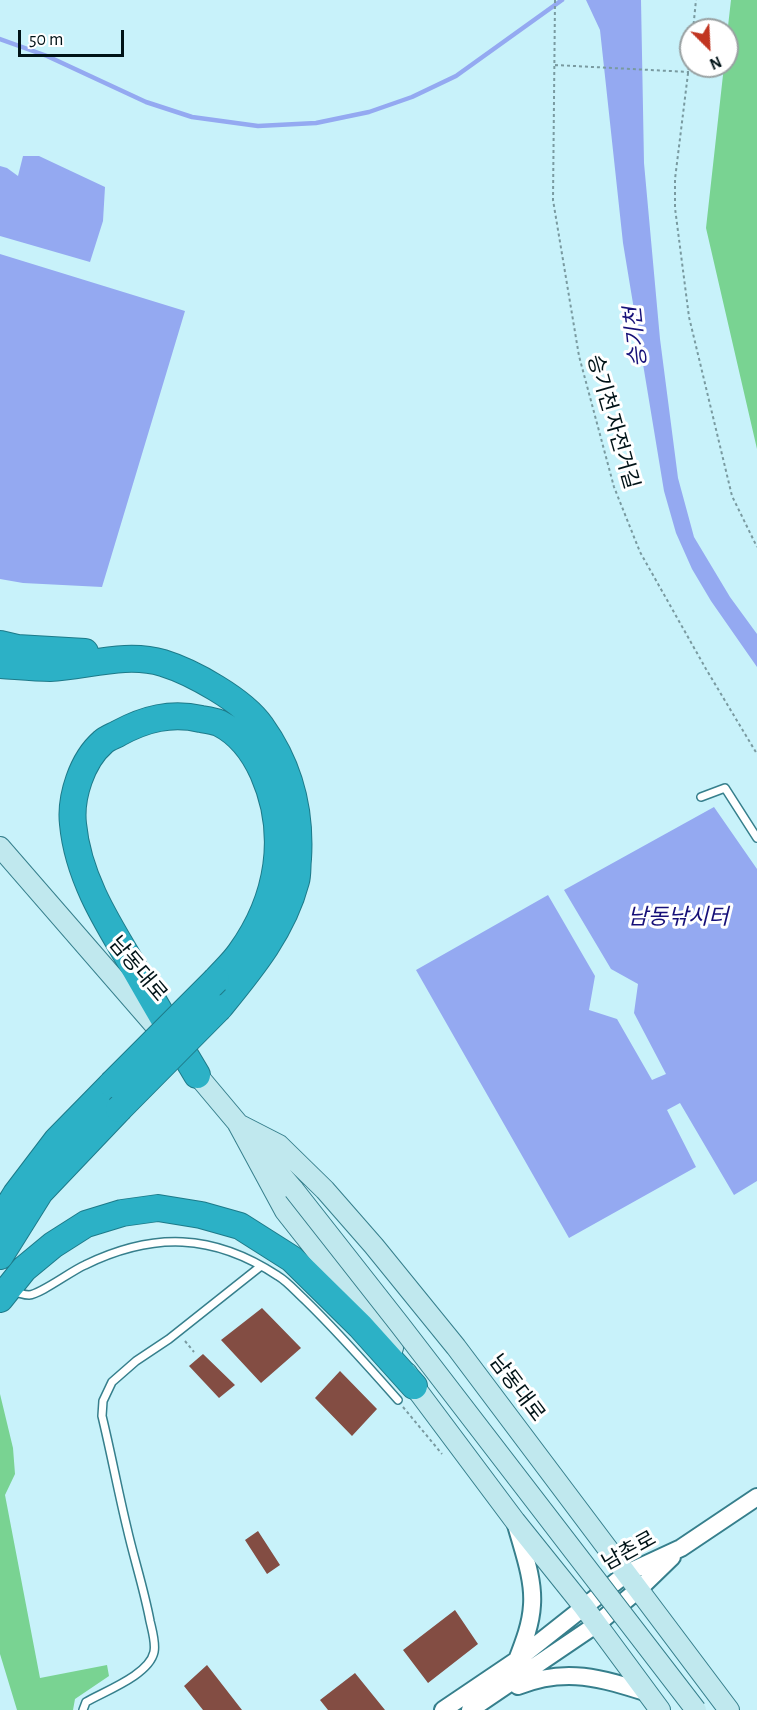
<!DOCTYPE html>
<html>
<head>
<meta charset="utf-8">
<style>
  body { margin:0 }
  #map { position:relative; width:757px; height:1710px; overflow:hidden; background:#c8f2fa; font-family:"Alegreya Sans",sans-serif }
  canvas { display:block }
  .north { position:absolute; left:679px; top:18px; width:60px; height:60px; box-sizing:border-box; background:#fff; border:2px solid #99a1a2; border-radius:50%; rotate:156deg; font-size:16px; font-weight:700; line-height:24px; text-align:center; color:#001317 }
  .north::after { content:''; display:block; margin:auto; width:21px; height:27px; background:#c13521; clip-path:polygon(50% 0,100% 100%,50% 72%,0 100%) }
  .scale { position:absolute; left:18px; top:30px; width:106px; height:27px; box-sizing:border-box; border:3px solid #001317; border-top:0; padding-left:8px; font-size:18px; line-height:21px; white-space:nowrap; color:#001317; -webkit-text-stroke:4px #fff; paint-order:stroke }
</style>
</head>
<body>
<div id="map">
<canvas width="757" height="1710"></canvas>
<div class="north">N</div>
<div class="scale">50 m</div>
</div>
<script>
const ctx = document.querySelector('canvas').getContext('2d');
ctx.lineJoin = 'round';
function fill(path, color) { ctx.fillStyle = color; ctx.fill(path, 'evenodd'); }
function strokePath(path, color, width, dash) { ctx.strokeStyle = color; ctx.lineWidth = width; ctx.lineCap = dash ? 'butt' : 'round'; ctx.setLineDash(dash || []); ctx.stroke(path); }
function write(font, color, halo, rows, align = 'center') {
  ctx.font = font + ' "Alegreya Sans","Noto Sans KR",sans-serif'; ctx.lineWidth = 6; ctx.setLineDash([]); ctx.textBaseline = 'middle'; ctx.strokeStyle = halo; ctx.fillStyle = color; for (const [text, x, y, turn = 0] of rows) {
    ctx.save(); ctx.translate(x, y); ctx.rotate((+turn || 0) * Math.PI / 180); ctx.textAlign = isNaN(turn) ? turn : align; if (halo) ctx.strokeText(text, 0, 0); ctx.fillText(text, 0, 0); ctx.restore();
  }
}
const green = new Path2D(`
  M731,0H757V449L706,228L724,66H727V35Z
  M0,1394L13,1448L15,1474L5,1495L40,1678L107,1665L109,1676L75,1699L73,1710H17L0,1654Z`);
const water = new Path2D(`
  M586,0H641L644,163L660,339L678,478L694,537L730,597L757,634V667L711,601L692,569L676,533L664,491L623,243L600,30Z
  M23,156H39L105,187L103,221L90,262L0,236V166L7,168L18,176Z
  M0,254L185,311L102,587L23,583L0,579Z
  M714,807L757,869V1181L734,1195L680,1103L667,1110L696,1167L569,1238L416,970L548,895L595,976L589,1010L617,1019L652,1080L666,1074L634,1013L638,984L611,969L564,890Z`);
const stream = new Path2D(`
  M0,39L47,56L146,102L192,117L258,126L316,123L369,112L412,97L456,76L562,0`);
const building = new Path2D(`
  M262,1308L301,1348L261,1383L221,1340Z
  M203,1354L235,1385L219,1398L189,1366Z
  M340,1371L377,1409L352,1436L315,1398Z
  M258,1531L280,1565L267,1574L245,1540Z
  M455,1610L478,1644L428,1683L403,1650Z
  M207,1665L242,1710H203L184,1686Z
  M355,1673L385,1710H328L320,1700Z`);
const path = new Path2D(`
  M555,0L553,200L579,356L614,487L640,552L706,669L757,754
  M693,30L696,0
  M691,49L675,179V208L689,317L732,496L757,547
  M555,65L689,72
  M185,1341L194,1352
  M403,1407L442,1454`);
const service = new Path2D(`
  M701,797L725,788L757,838
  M15,1292C20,1293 24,1295 29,1295C41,1294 71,1271 85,1265C153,1232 213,1233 278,1276C288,1282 296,1292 305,1300C338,1332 368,1366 398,1400
  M83,1710L86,1702C105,1691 149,1675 154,1652C156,1643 152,1630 150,1621C144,1589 134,1559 127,1528C118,1491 111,1453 102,1416L103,1401L112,1382L136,1361L169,1339L261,1266`);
const tertiary = new Path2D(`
  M515,1521C522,1548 534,1578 532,1605C531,1624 524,1642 517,1660
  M518,1686C566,1667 601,1678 648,1693
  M443,1710L517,1660L627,1573L681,1548L757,1497
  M470,1710L597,1624L639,1589L672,1557`);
const secondary = new Path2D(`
  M0,847L165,1037
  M188,1064L246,1133
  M238,1124L279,1145L325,1190L374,1246L456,1347L729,1710
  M238,1124L285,1211L393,1348
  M265,1156L294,1190
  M407,1373L414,1386L515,1521L584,1607L660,1710`);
const motorway = new Path2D(`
  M0,644L17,648L85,652
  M0,665C16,666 34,668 50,668C87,666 126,652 163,663C192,672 243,700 261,726C289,765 301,811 298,859C297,866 298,874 296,881C283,931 250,970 219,1008
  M197,1075C176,1040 155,1004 135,969C108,924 78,878 73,824C70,797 82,760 103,742C107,738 114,736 119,733C145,719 171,712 201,719C207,720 214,721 219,723C239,733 254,753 263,773C290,834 279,899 240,953C233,963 224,971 216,980
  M0,1220L16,1194L57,1140L112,1084
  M0,1256L40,1192L119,1109
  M0,1299L24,1269L53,1245L86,1224L122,1213L158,1208L201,1215L240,1226L292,1259L360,1326L414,1386`);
const secondaryBridge = new Path2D(`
  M294,1190L400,1325L696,1710`);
const motorwayBridge = new Path2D(`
  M112,1084L216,980
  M119,1109L219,1008`);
const streetNames = [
  ["승기천 자전거길",613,422,74],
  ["남동대로",138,969,50],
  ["남동대로",517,1388,53],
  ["남촌로",629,1551,-29]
];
const waterNames = [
  ["승기천",636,337,-96],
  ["남동낚시터",678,917]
];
fill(green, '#79d392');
fill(water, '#94a9f1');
strokePath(stream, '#94a9f1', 4.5);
fill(building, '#834d43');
strokePath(service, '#367f8c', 10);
strokePath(tertiary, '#367f8c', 20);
strokePath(secondary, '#367f8c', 22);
strokePath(motorway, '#1d7a89', 28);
strokePath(path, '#799aa0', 2, [3, 3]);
strokePath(service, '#fff', 7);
strokePath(tertiary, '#fff', 16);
strokePath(secondary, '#c0e8ee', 20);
strokePath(motorway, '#2cb1c6', 26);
strokePath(secondaryBridge, '#367f8c', 22, []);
strokePath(motorwayBridge, '#1d7a89', 28, []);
strokePath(secondaryBridge, '#c0e8ee', 20);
strokePath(motorwayBridge, '#2cb1c6', 26);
write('21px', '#001317', '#fff', streetNames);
write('italic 22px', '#161078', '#fff', waterNames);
</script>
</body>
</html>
